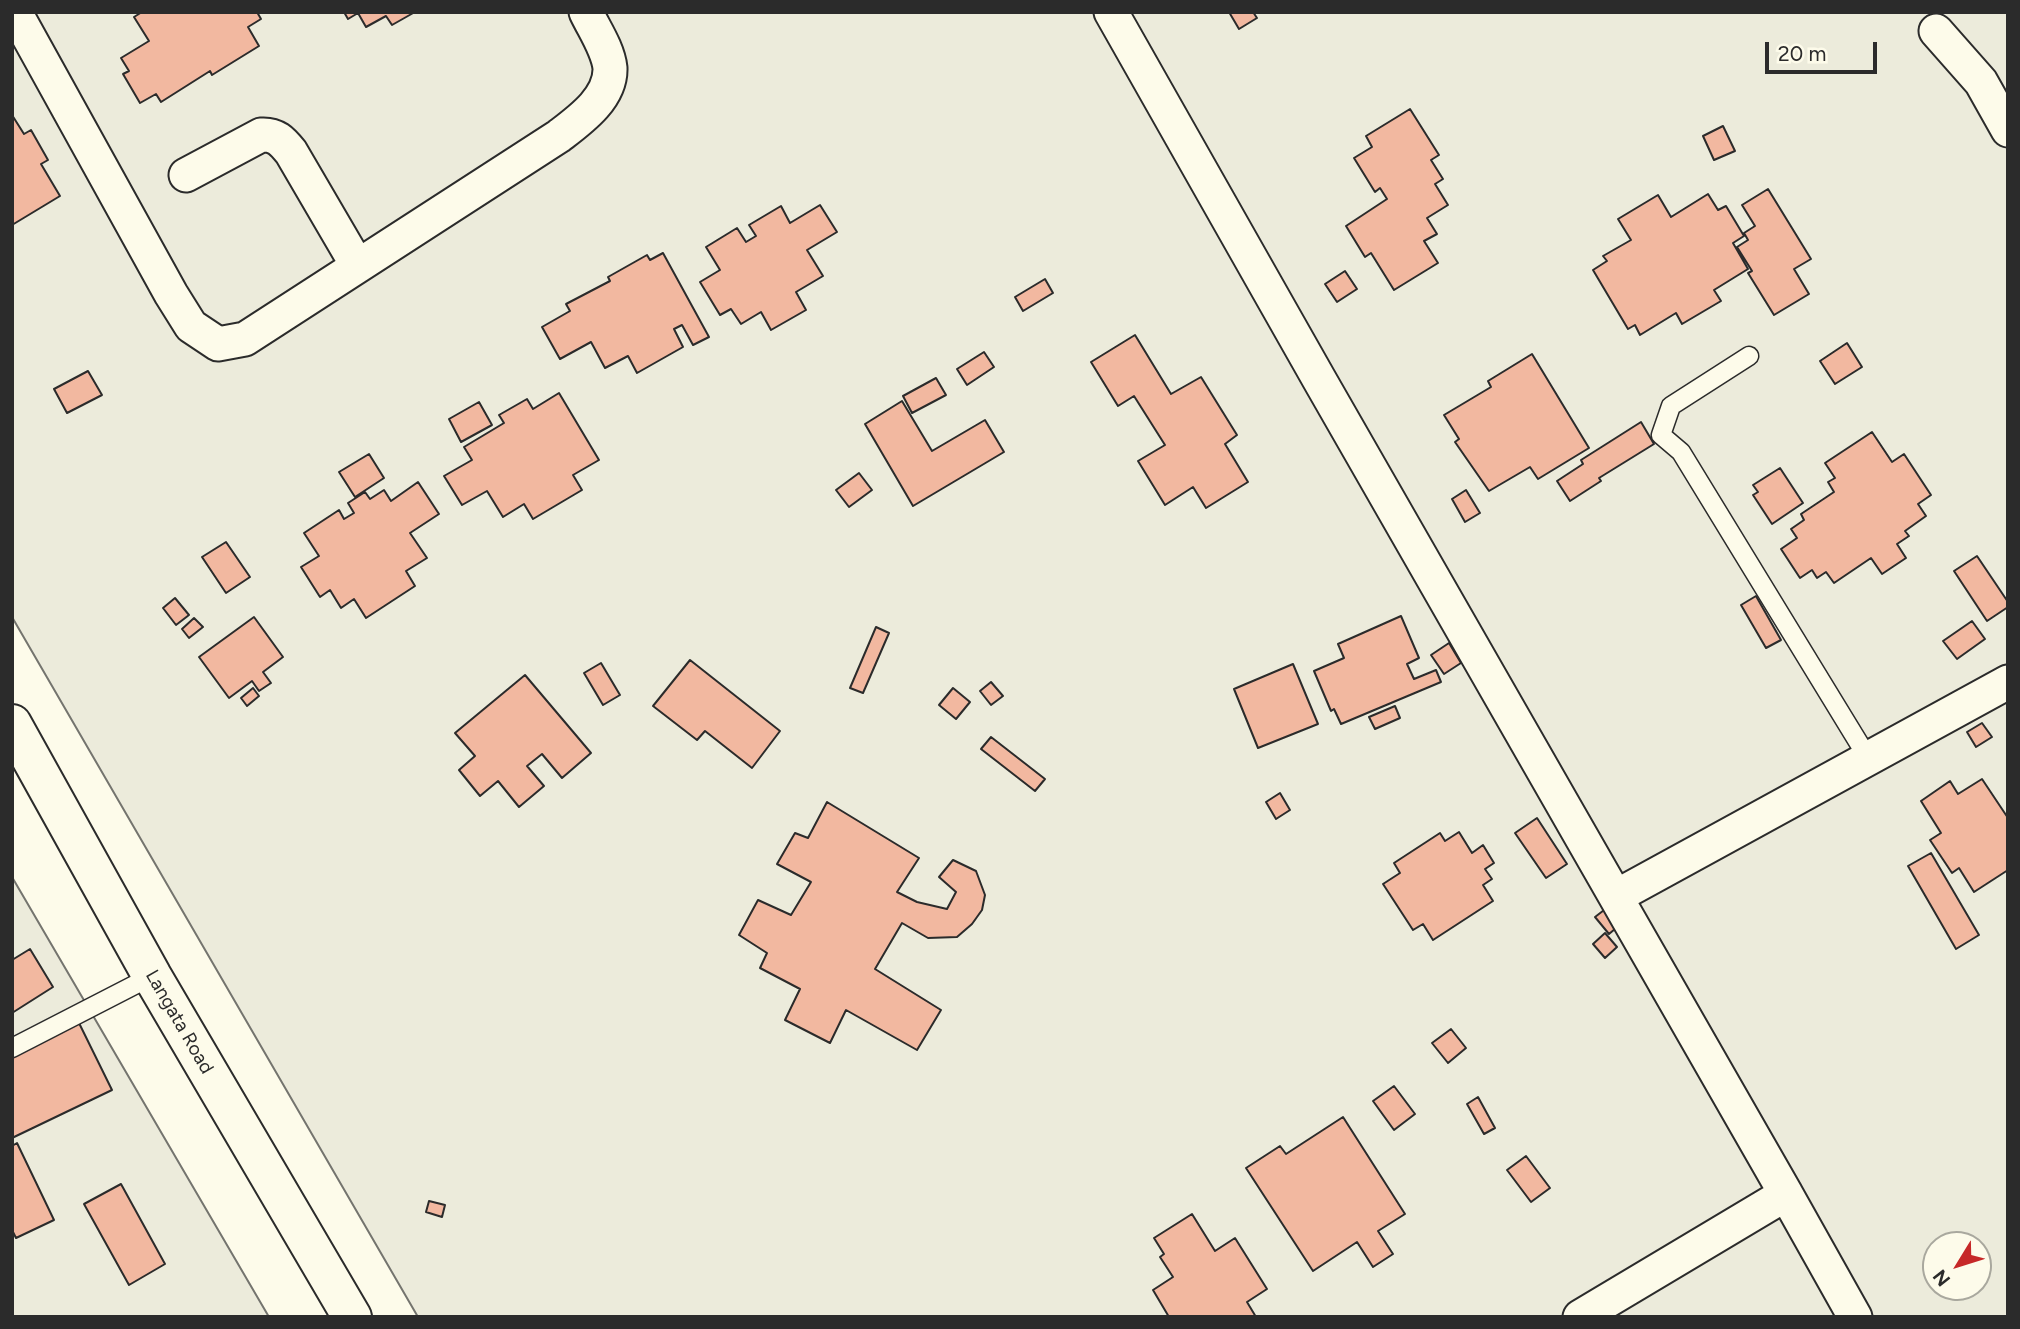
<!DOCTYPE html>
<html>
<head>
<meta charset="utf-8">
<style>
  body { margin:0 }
  #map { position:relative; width:2020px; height:1329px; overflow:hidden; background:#fdfbea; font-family:Figtree,sans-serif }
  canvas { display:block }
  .frame { position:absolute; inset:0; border:14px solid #2b2b2b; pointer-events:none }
  .north { position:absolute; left:1922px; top:1231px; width:70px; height:70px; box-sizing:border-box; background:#fdfbea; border:2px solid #a9a89e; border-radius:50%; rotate:232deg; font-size:19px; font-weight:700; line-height:28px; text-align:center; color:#2b2b2b }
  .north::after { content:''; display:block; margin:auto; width:24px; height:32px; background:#c62828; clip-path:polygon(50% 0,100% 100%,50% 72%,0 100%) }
  .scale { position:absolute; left:1765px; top:42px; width:112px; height:32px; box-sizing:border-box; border:4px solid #2b2b2b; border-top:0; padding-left:9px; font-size:21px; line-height:24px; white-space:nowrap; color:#2b2b2b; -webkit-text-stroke:5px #fdfbea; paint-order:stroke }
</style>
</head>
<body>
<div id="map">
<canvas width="2020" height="1329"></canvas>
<div class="frame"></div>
<div class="north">N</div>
<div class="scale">20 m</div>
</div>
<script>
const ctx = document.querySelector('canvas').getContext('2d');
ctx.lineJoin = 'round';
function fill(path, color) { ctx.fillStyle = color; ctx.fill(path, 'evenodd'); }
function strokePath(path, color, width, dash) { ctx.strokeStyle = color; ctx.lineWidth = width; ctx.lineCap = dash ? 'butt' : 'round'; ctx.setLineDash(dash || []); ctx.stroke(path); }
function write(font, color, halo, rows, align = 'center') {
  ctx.font = font + ' Figtree,sans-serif'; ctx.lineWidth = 5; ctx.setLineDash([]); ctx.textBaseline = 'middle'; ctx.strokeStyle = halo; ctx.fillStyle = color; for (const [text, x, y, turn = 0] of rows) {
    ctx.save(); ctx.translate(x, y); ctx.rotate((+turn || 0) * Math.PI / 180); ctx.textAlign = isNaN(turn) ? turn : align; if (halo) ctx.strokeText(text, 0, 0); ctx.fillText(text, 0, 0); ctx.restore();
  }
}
const green = new Path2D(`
  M12,12H2008V1317H418L12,617ZM1936,1245H1978V1287H1936Z
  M12,877L269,1317H12Z`);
const building = new Path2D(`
  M142,12H257L261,19L248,27L259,46L212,75L210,71L161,102L156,94L140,103L123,74L129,71L121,58L149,41L134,17Z
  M344,12H415L392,25L386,16L366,27L358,13L348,19Z
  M1229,12H1253L1257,18L1239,29Z
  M1410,109L1439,155L1431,160L1443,179L1435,184L1448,205L1427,218L1437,234L1424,241L1438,263L1394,290L1371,253L1365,257L1346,226L1387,199L1380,188L1375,192L1354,158L1372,147L1366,136Z
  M12,115L24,134L31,130L48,160L41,164L60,196L12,225Z
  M1723,126L1735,151L1714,160L1703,136Z
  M1768,189L1811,259L1794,269L1809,294L1774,315L1748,273L1752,271L1737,247L1748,240L1744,233L1755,226L1742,205Z
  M1708,194L1718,210L1726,206L1744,236L1733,243L1748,269L1714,290L1721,301L1682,324L1676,313L1640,335L1635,325L1628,329L1593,270L1607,261L1603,256L1631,240L1618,219L1658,195L1671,217Z
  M820,205L837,232L807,250L823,276L796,292L806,310L771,330L761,312L741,324L731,309L720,315L700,282L720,270L706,247L737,228L746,242L756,236L749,225L781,206L790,223Z
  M663,253L709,337L693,345L682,325L674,329L683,347L637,373L628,356L605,368L591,342L560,359L542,327L570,311L566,304L610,281L608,277L647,255L650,260Z
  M1345,271L1357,289L1337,302L1325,284Z
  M1045,279L1053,293L1023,311L1015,297Z
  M1135,335L1171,394L1201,377L1237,435L1225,444L1248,482L1206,508L1193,487L1165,505L1138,461L1165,445L1134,396L1118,406L1091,362Z
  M1847,343L1862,367L1835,384L1820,361Z
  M984,352L994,367L967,385L957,369Z
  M1532,354L1589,448L1538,479L1530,467L1489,491L1455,442L1459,439L1444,415L1491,387L1488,381Z
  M88,371L102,395L67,413L54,389Z
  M936,378L946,395L912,413L903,396Z
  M559,393L599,460L573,475L582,490L533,519L524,504L503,517L487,491L462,505L444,476L472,460L464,447L504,423L499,415L527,399L533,409Z
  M902,401L932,451L985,420L1004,452L913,506L865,424Z
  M479,402L492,425L461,442L449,419Z
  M1641,422L1654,444L1599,478L1601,481L1570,501L1557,481L1583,464L1581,460Z
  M1872,432L1892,462L1904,454L1931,495L1918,504L1926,516L1905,531L1909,536L1897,544L1906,558L1882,574L1871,558L1834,583L1826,572L1817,578L1812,570L1800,578L1781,549L1797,538L1791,529L1804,520L1801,514L1834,492L1828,482L1835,478L1825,463Z
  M369,454L384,478L355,497L339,472Z
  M1780,468L1803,503L1772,524L1753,495L1758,492L1753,485Z
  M859,473L872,490L849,507L836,490Z
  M418,482L439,514L410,533L427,558L406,571L415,586L366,618L354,599L341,608L330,590L320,597L301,567L319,556L304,533L339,510L344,519L354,513L348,503L365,492L370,499L384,490L391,501Z
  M1466,490L1480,513L1465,522L1452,499Z
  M226,542L250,577L226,593L202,557Z
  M1977,556L2008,602V607L1987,621L1954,571Z
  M1756,596L1781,640L1766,648L1741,605Z
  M175,598L189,615L176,625L163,608Z
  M1401,616L1419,658L1407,664L1414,679L1436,670L1441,682L1341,724L1334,709L1331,711L1314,671L1344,658L1338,644Z
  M254,617L283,657L263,672L271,683L259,691L252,681L229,698L199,657Z
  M194,618L203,627L189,638L182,629Z
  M1972,621L1985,639L1957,659L1943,641Z
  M876,627L889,633L863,693L850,688Z
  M1449,643L1461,663L1444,674L1431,655Z
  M690,660L780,731L752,768L705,731L697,740L653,706Z
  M601,663L620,695L603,705L584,673Z
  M1293,664L1318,724L1258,748L1234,689Z
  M525,675L591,753L562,778L542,754L527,766L544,786L519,807L498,781L480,796L459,770L475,756L455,733Z
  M991,682L1003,696L991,705L980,691Z
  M253,688L259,696L247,706L241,698Z
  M953,688L970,702L956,719L939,705Z
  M1395,706L1400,718L1375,729L1369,717Z
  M1982,723L1992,737L1976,747L1967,732Z
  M991,737L1045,779L1035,791L981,749Z
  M1982,779L2008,818V870L1974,892L1959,868L1952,873L1930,840L1941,833L1921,801L1950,781L1958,794Z
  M1280,793L1290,810L1276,819L1266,802Z
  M827,802L919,858L897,892L917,902L947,909L956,892L939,877L953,860L976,871L985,895L982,910L972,924L957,937L928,938L902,923L875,969L941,1010L917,1050L846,1010L830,1043L785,1020L800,989L760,968L767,953L739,935L758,900L791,915L811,882L777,864L795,833L808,838Z
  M1537,818L1567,864L1546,878L1515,833Z
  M1459,832L1472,853L1483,845L1494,863L1485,869L1492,879L1483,885L1493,901L1433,940L1423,924L1413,930L1383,884L1400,873L1394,863L1440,833L1445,841Z
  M1931,853L1979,935L1956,949L1908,866Z
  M1608,907L1622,923L1609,934L1595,917Z
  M1605,933L1617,947L1605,958L1593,944Z
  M30,949L53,987L12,1013V960Z
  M79,1023L112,1090L12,1138V1056Z
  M1451,1029L1466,1048L1448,1063L1432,1043Z
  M1394,1086L1415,1114L1394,1130L1373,1101Z
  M1478,1097L1495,1128L1484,1134L1467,1104Z
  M1343,1117L1405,1214L1378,1231L1393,1254L1373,1267L1357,1242L1313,1271L1246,1168L1280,1146L1286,1154Z
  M17,1143L54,1220L16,1238L12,1230V1146Z
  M1526,1156L1550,1188L1531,1202L1507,1170Z
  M121,1184L165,1264L129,1285L84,1204Z
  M429,1201L445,1205L442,1217L426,1212Z
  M1192,1214L1215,1251L1235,1238L1267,1289L1247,1302L1256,1317H1169L1153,1290L1173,1277L1160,1257L1164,1254L1154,1238Z`);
const service = new Path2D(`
  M1749,356L1671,406L1661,435L1681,452L1868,758
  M12,1048L152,976`);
const minor = new Path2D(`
  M15,12L171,294L191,326L218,344L245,339L559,136C580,120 611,98 610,68C608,49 594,29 586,12
  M1111,12L1319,379L1786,1194L1580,1317
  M1936,31L1981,82L2008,130
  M186,175L261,135C276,134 282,141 291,152L357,265
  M1617,896L2008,682
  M1786,1194L1855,1317`);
const secondary = new Path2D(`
  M12,724L152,976L352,1317`);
const streetNames = [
  ["Langata Road",179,1022,60]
];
fill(green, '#ecebdb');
strokePath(green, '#74746e', 2);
fill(building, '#f2b8a0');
strokePath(building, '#2b2b2b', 2);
strokePath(service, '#2b2b2b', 21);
strokePath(minor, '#2b2b2b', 37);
strokePath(secondary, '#2b2b2b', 42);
strokePath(service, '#fdfbea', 18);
strokePath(minor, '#fdfbea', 33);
strokePath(secondary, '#fdfbea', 38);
write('19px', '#2b2b2b', '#fdfbea', streetNames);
</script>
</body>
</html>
